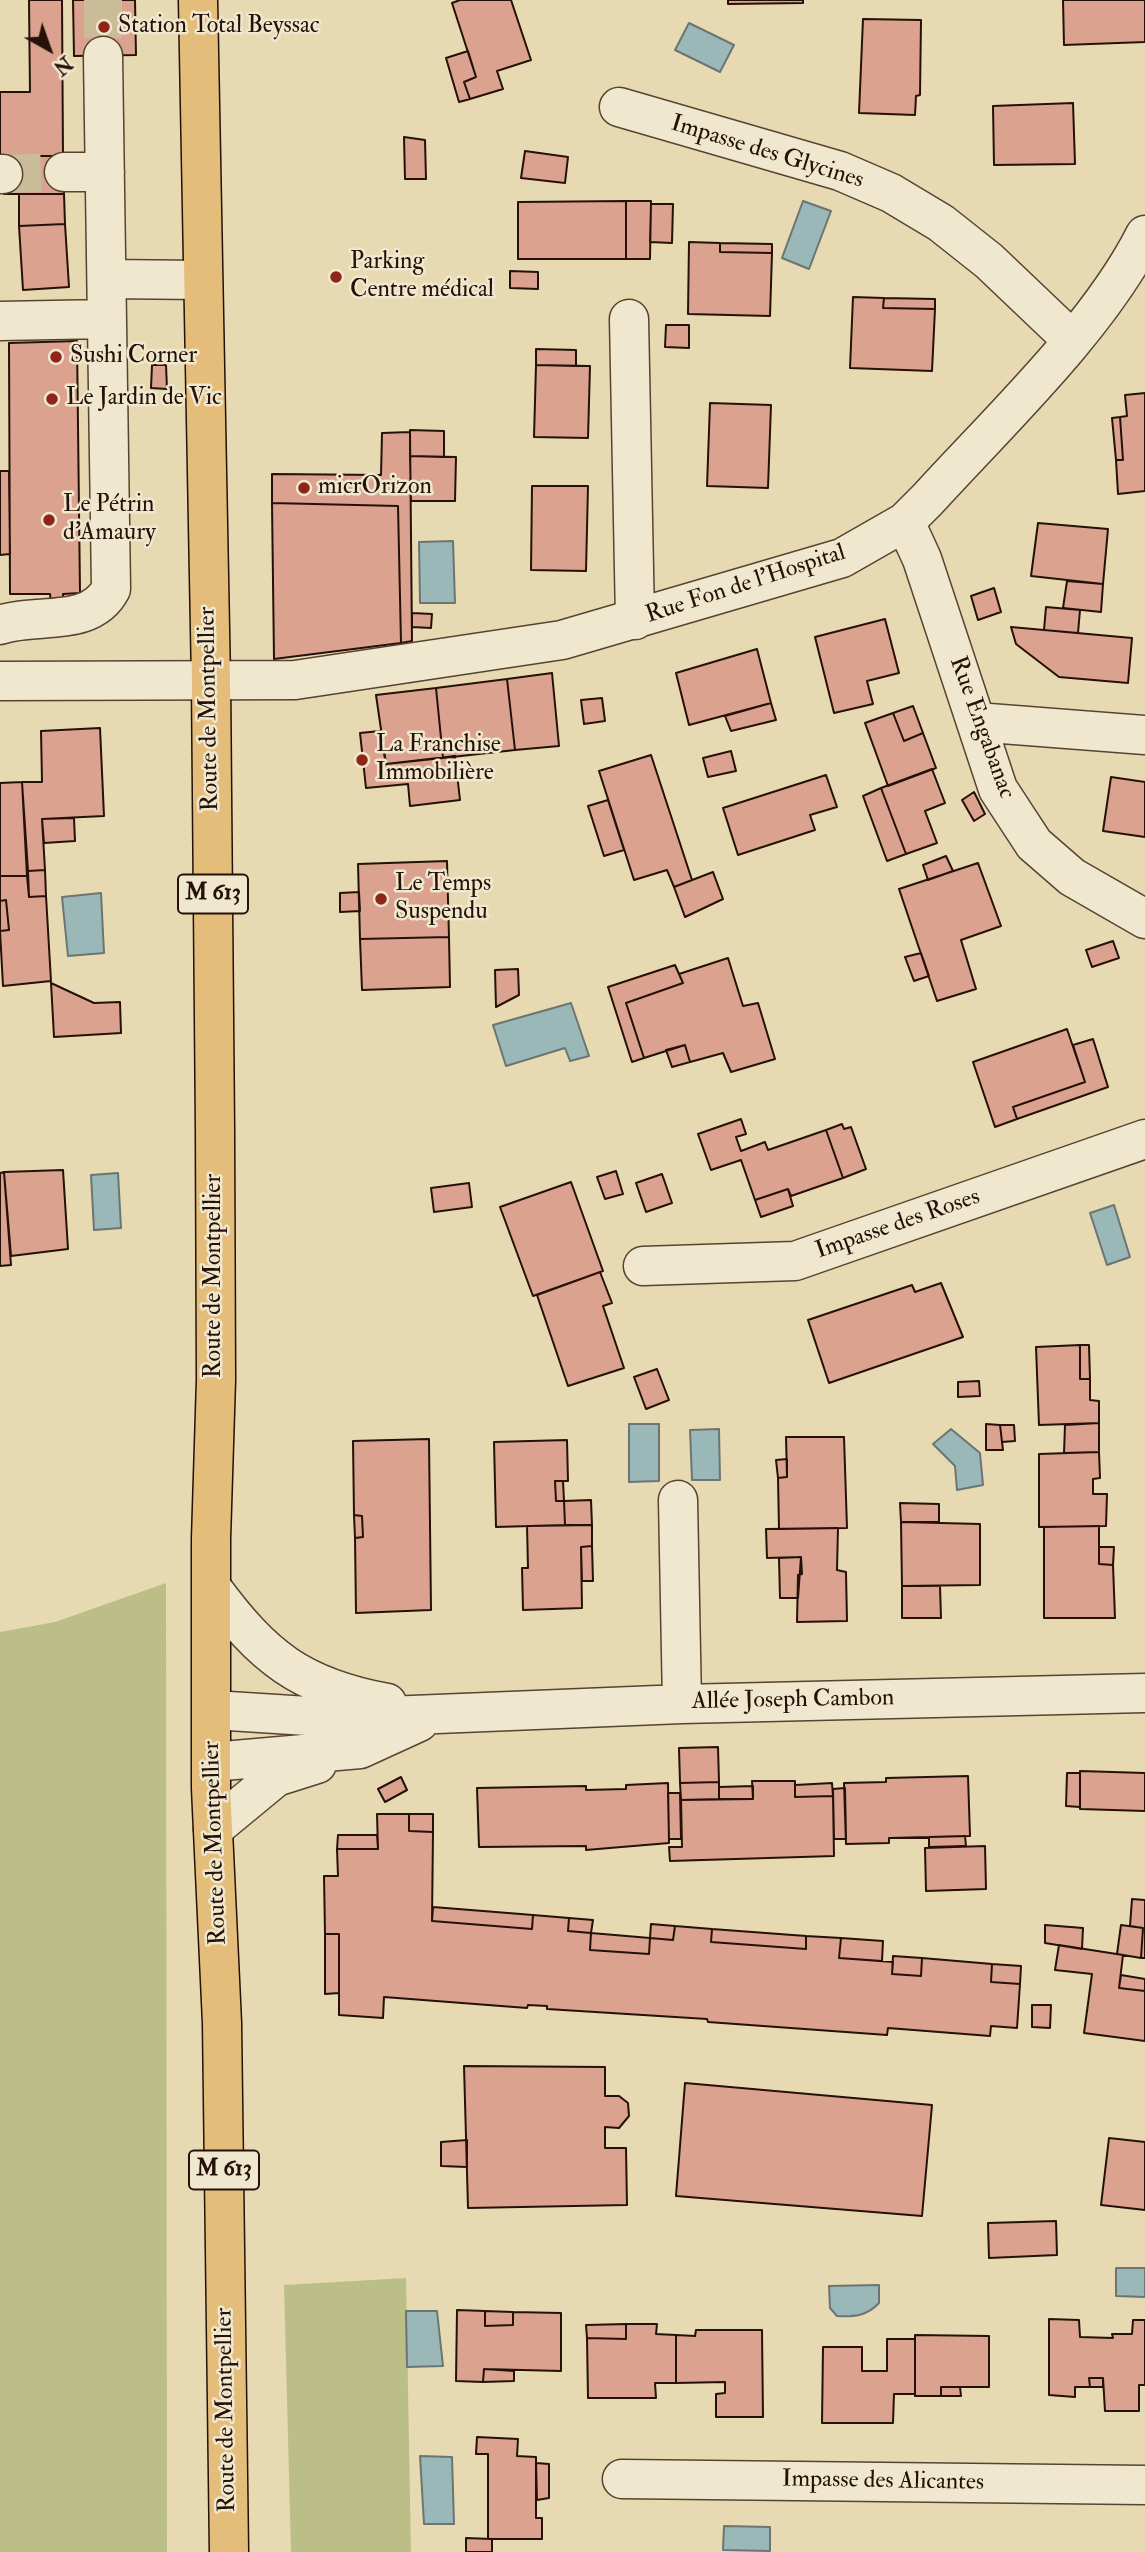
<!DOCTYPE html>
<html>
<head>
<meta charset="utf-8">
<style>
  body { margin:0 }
  #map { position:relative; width:1145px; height:2552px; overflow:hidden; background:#e7dab3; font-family:"IM FELL Double Pica",serif }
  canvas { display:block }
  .north { position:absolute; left:14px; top:14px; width:70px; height:70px; -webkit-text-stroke:5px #efe7ce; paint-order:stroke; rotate:140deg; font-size:19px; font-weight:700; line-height:28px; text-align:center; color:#251107 }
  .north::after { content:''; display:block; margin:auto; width:24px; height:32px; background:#251107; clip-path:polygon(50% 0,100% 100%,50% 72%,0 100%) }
</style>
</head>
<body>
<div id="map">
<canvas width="1145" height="2552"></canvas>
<div class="north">N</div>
</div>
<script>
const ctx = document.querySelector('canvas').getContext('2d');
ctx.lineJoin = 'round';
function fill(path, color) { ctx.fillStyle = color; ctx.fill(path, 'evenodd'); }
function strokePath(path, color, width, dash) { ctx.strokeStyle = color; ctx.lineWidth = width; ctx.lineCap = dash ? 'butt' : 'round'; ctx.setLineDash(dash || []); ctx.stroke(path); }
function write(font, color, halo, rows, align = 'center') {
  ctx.font = font + ' "IM FELL Double Pica",serif'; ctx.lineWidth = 5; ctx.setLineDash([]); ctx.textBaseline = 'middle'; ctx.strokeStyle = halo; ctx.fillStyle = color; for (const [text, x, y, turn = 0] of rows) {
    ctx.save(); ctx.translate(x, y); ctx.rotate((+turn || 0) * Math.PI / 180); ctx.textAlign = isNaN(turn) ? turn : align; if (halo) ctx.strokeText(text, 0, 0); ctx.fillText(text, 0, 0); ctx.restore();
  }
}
const green = new Path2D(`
  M166,1583L167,2552H0V1632L55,1622Z
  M406,2278L411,2552H291L284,2285Z`);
const water = new Path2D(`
  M689,23L734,45L720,72L675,50Z
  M803,201L831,211L809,269L782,258Z
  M453,541L455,603H420L419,542Z
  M101,893L104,953L68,956L62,897Z
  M571,1003L589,1056L570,1061L565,1048L506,1066L493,1025Z
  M118,1173L121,1228L94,1230L91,1175Z
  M1114,1205L1130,1257L1107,1265L1090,1213Z
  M629,1424H659V1481L629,1482Z
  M719,1429L720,1480H692L690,1430Z
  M951,1429L980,1453L983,1485L957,1490L955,1466L933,1444Z
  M1116,2268H1145V2297L1116,2296Z
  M879,2285V2303C867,2316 854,2317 837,2316L830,2308L829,2286Z
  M406,2311H437L443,2366L407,2367Z
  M420,2456L452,2457L454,2524H424Z
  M724,2526L770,2527V2551L723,2550Z`);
const building = new Path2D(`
  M29,0H62L63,156H0V92H30Z
  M73,0H135L136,55L74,56Z
  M460,0H511L531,60L497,71L503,89L470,99L464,82L476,77L452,3Z
  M728,0H803V3L728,4Z
  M1063,0H1145V42L1064,45Z
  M863,19L921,20L920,95L916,96L915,115L859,113Z
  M468,51L476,77L464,82L470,99L459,102L446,58Z
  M1073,103L1075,164L994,165L993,106Z
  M404,137L425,140L426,179H405Z
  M525,151L568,157L565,183L521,178Z
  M2,156H63L64,194H4Z
  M19,194H64L65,224L19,226Z
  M626,201V259H518V202Z
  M626,201H651L650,259H626Z
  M651,204H673L672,243L650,242Z
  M65,224L69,287L23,290L19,226Z
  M689,242L720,243V252L772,253L770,316L688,314Z
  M720,243L772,244V253L720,252Z
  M510,271L538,272V289L510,288Z
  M853,297L884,298L883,308L935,309L932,371L850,368Z
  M884,298L935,299V309L883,308Z
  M666,325H689V348L665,347Z
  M77,341L80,593L63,594L64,604H51L50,594H10L9,343Z
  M536,349L576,350V366L536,365Z
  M152,365H166L167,389L151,388Z
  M536,365L590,366L588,438L534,437Z
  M1145,393V491L1118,494L1116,460H1123L1120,417L1127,416L1125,395Z
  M710,403L771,405L768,488L707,486Z
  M1120,417L1123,460H1116L1112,418Z
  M410,430L444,431V457L410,456Z
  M410,432L412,641L401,643L398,506L272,503V474L381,475L382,433Z
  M410,456L456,457L455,501H411Z
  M0,471H9L10,554L0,555Z
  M532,486H588L586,571L531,570Z
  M272,503L398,506L401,643L274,659Z
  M1038,523L1108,529L1103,584L1031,576Z
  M1067,581L1103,584L1101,612L1063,608Z
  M994,588L1001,612L978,620L971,596Z
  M1046,607L1080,610L1078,633L1044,630Z
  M412,613L432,614L431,628L412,627Z
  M885,619L899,673L867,681L873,704L834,713L815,637Z
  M1011,627L1132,638L1128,683L1059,677L1016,644Z
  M757,649L771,703L689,725L676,673Z
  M552,673L559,746L515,750L507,679Z
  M507,679L515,750L443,758L436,688Z
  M436,688L443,758L386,764L376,695Z
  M602,698L605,721L584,724L581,700Z
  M771,703L776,720L731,731L725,716Z
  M913,706L923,733L904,741L893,713Z
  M893,713L904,741L923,733L936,768L888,786L865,723Z
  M100,728L104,816L42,819L45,870L28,871L22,782H42L41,731Z
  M380,731L386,764L455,756L460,800L410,806L408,784L366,788L360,733Z
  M731,751L736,771L708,777L703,758Z
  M651,755L692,880L674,887L667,870L634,880L599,771Z
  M932,769L945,803L925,811L937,843L906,854L881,788Z
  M826,775L837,807L810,815L815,830L738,855L723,808Z
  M1111,777L1145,782V837L1103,831Z
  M22,782L27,876H0V783Z
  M881,788L906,854L887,861L863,796Z
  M974,792L985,814L974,821L962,800Z
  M608,800L624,850L604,856L588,806Z
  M74,818L75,841L44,843L42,819Z
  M946,856L953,871L928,880L923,865Z
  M447,861L449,937L360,939L358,864Z
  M978,863L1001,926L961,940L976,989L937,1001L899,889Z
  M45,870L46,896L29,897L28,871Z
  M713,872L723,899L685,917L674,887Z
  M0,876H27L29,897L46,896L51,981L3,986L0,931L9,930L6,900L0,901Z
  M359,892L360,911L340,912V893Z
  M6,900L9,930L0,931V901Z
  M449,937L450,987L362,990L360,939Z
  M1113,941L1119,958L1092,967L1086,950Z
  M921,953L929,976L914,981L905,957Z
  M728,958L743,1006L758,1003L775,1059L731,1072L723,1053L690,1062L685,1045L644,1058L626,1003L683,983L679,974Z
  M675,965L683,983L626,1003L644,1058L632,1062L608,987Z
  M518,969L519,995L496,1007L495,970Z
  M51,983L94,1003L120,1002L121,1033L54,1037Z
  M1067,1029L1085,1082L1013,1107L1017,1119L995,1127L973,1062Z
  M1093,1039L1108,1087L1017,1119L1013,1107L1085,1082L1073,1045Z
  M685,1045L690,1062L672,1067L666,1050Z
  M741,1119L746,1134L736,1137L741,1151L765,1142L768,1150L826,1130L843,1178L791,1196L788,1189L755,1200L741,1160L711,1170L698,1134Z
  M842,1124L844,1129L851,1127L866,1169L843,1178L826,1130Z
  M63,1170L68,1249L11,1256L4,1172Z
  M616,1171L623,1194L605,1199L597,1177Z
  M4,1172L11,1265L0,1266V1173Z
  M662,1174L672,1203L646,1212L636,1183Z
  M571,1182L603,1271L533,1296L500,1207Z
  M469,1183L472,1207L434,1212L431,1188Z
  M788,1189L793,1206L761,1217L755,1200Z
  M600,1272L612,1303L603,1306L624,1368L568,1386L537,1295Z
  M941,1283L963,1337L829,1383L808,1320L912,1285L915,1292Z
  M1080,1345H1089L1090,1379H1080Z
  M1080,1345V1379H1090V1400L1099,1401V1423L1039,1425L1036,1347Z
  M657,1369L669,1400L646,1409L634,1377Z
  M979,1381L980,1396L958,1397V1382Z
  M1099,1423V1452L1064,1453L1065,1425Z
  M986,1424L1000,1425L1003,1450H986Z
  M1000,1425H1014L1015,1441L1002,1442Z
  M786,1437H844L847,1528L779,1529L778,1478L787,1477Z
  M429,1439L431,1610L356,1613L355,1538L363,1537L362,1516L354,1515L353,1441Z
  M567,1440L568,1481H555L556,1501H564L565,1525L496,1527L494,1442Z
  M1099,1452L1100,1478L1093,1479V1494H1107L1106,1526L1039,1527V1454Z
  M787,1459V1477L778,1478L776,1460Z
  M555,1481H563L564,1501H556Z
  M591,1500L592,1525H565L564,1501Z
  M900,1503L939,1504V1522H901Z
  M354,1515L362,1516L363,1537L355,1538Z
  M901,1522L980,1524V1585L902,1586Z
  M592,1525V1546L581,1547L582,1608L523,1610L522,1568H528L527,1526Z
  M1099,1526V1564L1113,1565L1115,1618H1044V1527Z
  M838,1528L837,1570L846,1572L847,1621L797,1622L798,1575L802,1574L801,1557L767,1558L766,1529Z
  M592,1546L593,1581H582L581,1547Z
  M1099,1547H1114L1113,1565L1099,1564Z
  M801,1557L798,1598H780L779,1558Z
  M902,1586H940L941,1618H902Z
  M718,1747L719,1782L680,1783L679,1748Z
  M1080,1771L1145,1773V1811L1080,1809Z
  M1067,1773H1080V1807L1066,1806Z
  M968,1776L970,1836L889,1838V1843L846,1844L844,1783L886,1782V1778Z
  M401,1777L407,1790L385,1802L378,1789Z
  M752,1781H795V1797L833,1796L834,1856L670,1861L669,1847H682L681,1800L753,1799Z
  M719,1782V1799L681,1800L680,1783Z
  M668,1783L669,1843L586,1850V1846L479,1847L477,1788L586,1786V1790L626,1789V1785Z
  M832,1783L833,1796L795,1797V1785Z
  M753,1786V1799H719V1787Z
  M845,1788L846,1839H834L833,1789Z
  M668,1793H680L681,1839H669Z
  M377,1814H409V1831L433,1832L432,1921L532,1929L533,1915L569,1918L568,1931L591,1933L590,1950L649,1954L650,1938L673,1940L675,1926L712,1929L711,1942L806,1949V1936L841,1938L839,1958L893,1962L892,1974L921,1976L922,1958L992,1964L991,1982L1020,1984L1017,2028L991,2026L990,2036L888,2028L887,2035L708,2022L707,2019L547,2009V2006L528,2005L527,2008L384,1997L383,2018L339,2015V1934H325L324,1876H338L337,1849H378Z
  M409,1814H433V1832L409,1831Z
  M338,1835H377L378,1849H337Z
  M965,1836L966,1846L929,1847V1837Z
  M985,1846L986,1889L926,1891L925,1848Z
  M1132,1899L1145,1900V1958H1141L1143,1928L1130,1926Z
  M433,1907L533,1915L532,1929L432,1921Z
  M569,1918L593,1920L591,1933L568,1931Z
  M651,1924L675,1926L673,1940L650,1938Z
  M1045,1925L1083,1928L1082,1949L1045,1943Z
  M1121,1925L1143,1928L1141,1958L1117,1954Z
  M712,1929L806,1936V1949L711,1942Z
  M591,1933L650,1938L649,1954L590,1950Z
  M325,1934H339V1993L325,1994Z
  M841,1938L883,1941L882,1961L839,1958Z
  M1059,1945L1123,1955L1119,1988L1145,1991V2041L1084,2033L1092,1974L1055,1970Z
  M893,1956L922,1958L921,1976L892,1974Z
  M992,1964L1021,1966L1020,1984L991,1982Z
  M1121,1975L1145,1979V1991L1119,1988Z
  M1032,2005H1051L1050,2028L1032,2027Z
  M464,2066L605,2067V2096H619L628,2103L629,2116L619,2128L605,2127V2148H626L627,2205L468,2208Z
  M685,2083L932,2105L922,2216L676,2196Z
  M1109,2138L1145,2142V2210L1101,2205Z
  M467,2140V2167L441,2166V2142Z
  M1056,2221L1057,2255L989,2258L988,2223Z
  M457,2310L485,2311V2326L513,2325V2312L561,2313V2371L484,2369L483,2382L456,2381Z
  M485,2311L513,2312V2325L485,2326Z
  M1049,2319L1079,2320L1080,2337L1113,2338L1112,2334H1132L1133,2320H1145V2385H1139V2411H1105L1103,2378H1089L1090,2387H1075V2397L1049,2395Z
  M626,2324H657L656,2334L676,2335V2383H655L656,2398H588L587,2338L626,2339Z
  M626,2324V2339L587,2338L586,2325Z
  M696,2330H762L763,2417H716V2394L725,2393V2382L676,2383V2335L695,2336Z
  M915,2335L989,2336V2387H941V2396H915Z
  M887,2339H915V2394H894L893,2423H822L823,2347H862V2371H887Z
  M484,2369L514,2371V2381L483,2382Z
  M1089,2378H1103V2387H1090Z
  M941,2387H960L961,2396H941Z
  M477,2437L518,2439L517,2456L536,2457V2518H542V2539H488V2454H476Z
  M536,2463L549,2464V2498L537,2500Z
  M466,2538L492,2539V2552H466Z`);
const minorTunnel = new Path2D(`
  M103,0V56
  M3,174L64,172`);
const minor = new Path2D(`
  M619,107L840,171L891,193L941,223L989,261L1072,340
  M64,172H105
  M0,174H3
  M107,279L202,280
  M629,319L635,620
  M0,321L106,319
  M905,522L922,559L998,789L1034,844L1072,877L1145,919
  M0,625C36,612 90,629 111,589L103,56
  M0,681L295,680L562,640L842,558L905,522L928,499C999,421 1098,328 1145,235
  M976,722L1145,735
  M643,1266L795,1261L1145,1139
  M678,1500L682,1704
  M212,1588C263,1657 300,1687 387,1703
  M213,1710L339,1718L682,1704L1145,1693
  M212,1762L360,1749L419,1722
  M213,1829L276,1777L317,1764
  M622,2479L1145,2485`);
const major = new Path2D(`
  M198,0L211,681L215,1130L216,1380L211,1539V1788L222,2023L229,2552`);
const markers = [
  [104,27,7,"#8f2418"],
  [336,277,7,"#8f2418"],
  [56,357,7,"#8f2418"],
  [52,399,7,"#8f2418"],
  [304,488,7,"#8f2418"],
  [49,520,7,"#8f2418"],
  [362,760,7,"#8f2418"],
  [381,899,7,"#8f2418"]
];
const shields = [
  [213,894,70],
  [224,2170,70]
];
const shieldNames = [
  ["M 613",213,894],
  ["M 613",224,2170]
];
const poiNames = [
  ["Station Total Beyssac",118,27],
  ["Parking",350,263],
  ["Centre médical",350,291],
  ["Sushi Corner",70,357],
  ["Le Jardin de Vic",66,399],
  ["micrOrizon",318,488],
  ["Le Pétrin",63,506],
  ["d'Amaury",63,534],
  ["La Franchise",376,746],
  ["Immobilière",376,774],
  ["Le Temps",395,885],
  ["Suspendu",395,913]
];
const streetNames = [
  ["Impasse des Glycines",767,153,17],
  ["Rue Fon de l'Hospital",746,585,-18],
  ["Route de Montpellier",210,709,-91],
  ["Rue Engabanac",981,728,70],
  ["Impasse des Roses",898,1225,-19],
  ["Route de Montpellier",215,1276,-90],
  ["Allée Joseph Cambon",793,1701,-1],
  ["Route de Montpellier",216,1843,-92],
  ["Route de Montpellier",227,2410,-91],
  ["Impasse des Alicantes",883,2482,1]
];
fill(green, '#bcbe88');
fill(water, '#9ab8b7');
strokePath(water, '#6b7571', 2);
fill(building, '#daa28f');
strokePath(building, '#251107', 2);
strokePath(minorTunnel, '#cabc99', 38, [38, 19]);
strokePath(minor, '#564332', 41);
strokePath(major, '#251107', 41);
strokePath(minor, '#efe7ce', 38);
strokePath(major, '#e4bd7a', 38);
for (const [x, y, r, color] of markers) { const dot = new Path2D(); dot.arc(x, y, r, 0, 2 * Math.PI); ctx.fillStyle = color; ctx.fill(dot); strokePath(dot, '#efe7ce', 2.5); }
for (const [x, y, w] of shields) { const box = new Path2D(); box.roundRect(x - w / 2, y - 19.5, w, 39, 5); ctx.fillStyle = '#efe7ce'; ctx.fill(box); strokePath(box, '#251107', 2); }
write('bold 23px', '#251107', null, shieldNames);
write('24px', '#251107', '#efe7ce', poiNames, 'left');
write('24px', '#251107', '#efe7ce', streetNames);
</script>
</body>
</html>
